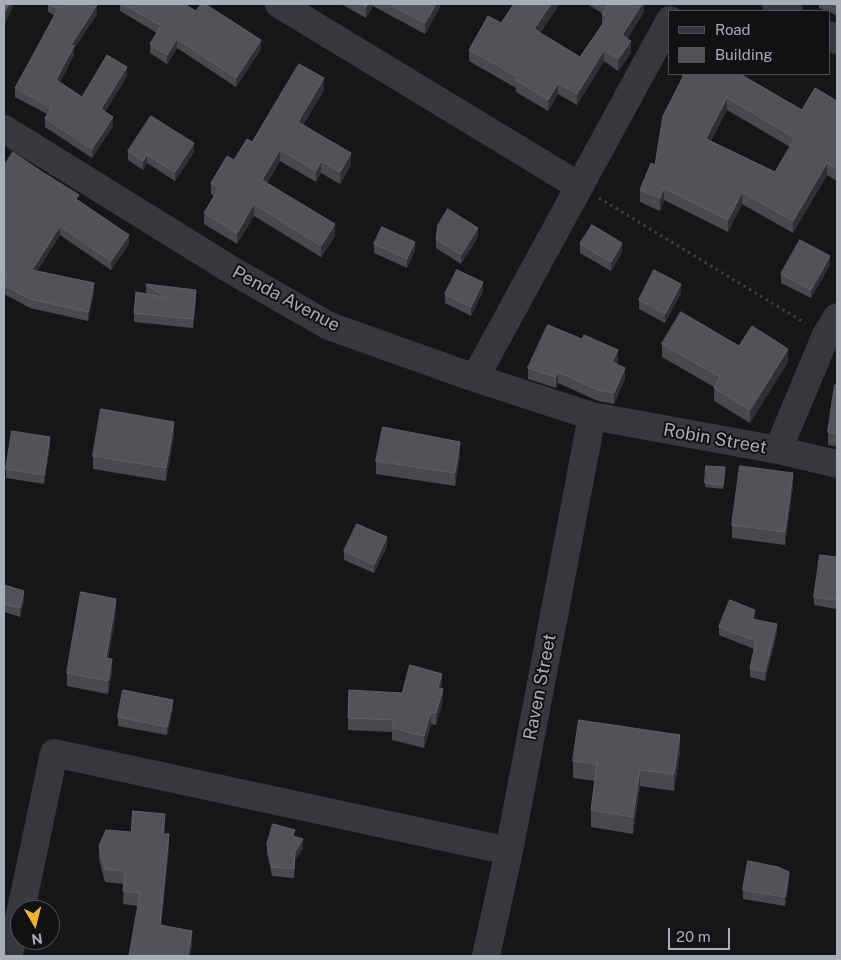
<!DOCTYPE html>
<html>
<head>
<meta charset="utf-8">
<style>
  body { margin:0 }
  #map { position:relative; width:841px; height:960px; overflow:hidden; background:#161618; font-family:"Public Sans",sans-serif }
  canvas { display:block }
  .frame { position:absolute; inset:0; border:5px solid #a8adb8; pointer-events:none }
  .legend { position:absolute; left:668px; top:10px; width:162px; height:65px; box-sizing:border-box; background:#111113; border:1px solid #4d4f55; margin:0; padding:6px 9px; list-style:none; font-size:15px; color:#a8adb8 }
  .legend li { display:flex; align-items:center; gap:10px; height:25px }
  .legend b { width:25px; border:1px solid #4d4f55 }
  .north { position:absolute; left:10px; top:900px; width:50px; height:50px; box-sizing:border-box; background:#111113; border:1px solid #4d4f55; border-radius:50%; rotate:172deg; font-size:14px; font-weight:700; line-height:20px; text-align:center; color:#a8adb8 }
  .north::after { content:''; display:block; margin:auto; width:18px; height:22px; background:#f2b134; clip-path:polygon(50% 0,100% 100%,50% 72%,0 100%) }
  .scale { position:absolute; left:668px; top:928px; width:62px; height:22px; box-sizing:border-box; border:2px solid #a8adb8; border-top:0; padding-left:6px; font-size:15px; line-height:18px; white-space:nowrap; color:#a8adb8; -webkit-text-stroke:4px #111113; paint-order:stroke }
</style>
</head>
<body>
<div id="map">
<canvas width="841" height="960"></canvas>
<div class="frame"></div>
<ul class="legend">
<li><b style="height:6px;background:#37383d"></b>Road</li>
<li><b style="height:14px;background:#525359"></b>Building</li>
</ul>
<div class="north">N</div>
<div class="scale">20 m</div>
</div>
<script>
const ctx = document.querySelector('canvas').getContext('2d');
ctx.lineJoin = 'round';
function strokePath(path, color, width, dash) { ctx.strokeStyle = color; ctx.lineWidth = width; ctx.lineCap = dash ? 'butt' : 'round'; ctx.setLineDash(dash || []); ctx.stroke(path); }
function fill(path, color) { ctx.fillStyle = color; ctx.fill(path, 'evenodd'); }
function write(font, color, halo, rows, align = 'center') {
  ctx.font = font + ' "Public Sans",sans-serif'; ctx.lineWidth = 4; ctx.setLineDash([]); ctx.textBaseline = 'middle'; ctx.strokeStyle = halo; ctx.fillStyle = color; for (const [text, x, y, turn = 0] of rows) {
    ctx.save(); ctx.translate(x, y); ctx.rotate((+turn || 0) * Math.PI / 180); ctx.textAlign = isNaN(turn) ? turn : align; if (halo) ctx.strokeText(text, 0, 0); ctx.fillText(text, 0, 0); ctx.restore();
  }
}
const path = new Path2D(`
  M599,198L805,323`);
const minor = new Path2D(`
  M279,4L579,186
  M776,4L789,11
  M830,35L837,40
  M4,129L233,271L329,326L475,378L592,416L778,450L837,464
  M475,378L670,20
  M778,450L826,335L837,317
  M21,910L54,753L509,851
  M8,956L20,914
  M486,956L509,851L592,416`);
const wall = new Path2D(`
  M48,4H95L97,14L74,49V55L60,82L82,97L127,76L105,112L113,126L92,158L45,127V118L47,114L15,97V88L55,16L48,12Z
  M120,4H184L261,49L236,87L177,48L167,64L150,53V44L157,33L120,11Z
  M341,4H440V7L425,34L373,6L366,18Z
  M558,4V6L540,33L580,57L602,26V13L587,4H644V12L627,39L631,53L618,71L604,61L577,105L558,94L548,111L516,92V88L469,61V50L501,23Z
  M819,4H837V16L830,12V11H827L819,8Z
  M682,74L802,110L837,101V181L827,175L793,233L742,204L728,232L664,200L660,211L640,202V190L655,165L682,80ZM727,110L790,147L775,172L711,141Z
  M324,90L303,125L351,165L340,184L321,173L316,182L280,161L267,183L335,236L321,257L254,216L237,244L204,224V213L214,196L211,194V183L252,142Z
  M128,151L194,152L175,181L147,163L143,170L128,160Z
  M4,166L79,201L129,244L111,270L60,235L37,271L94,292L88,321L30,308L4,294Z
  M478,237L461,264L436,248V239Z
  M374,244L415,251L407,268L374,253Z
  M580,244L622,252L611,271L580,253Z
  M830,265L811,298L781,283V274Z
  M146,284L196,299L193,328L134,322V313L147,294L146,293Z
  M483,291L471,316L445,303V294Z
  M681,293L665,323L639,309V300Z
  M662,344L739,346L788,362L750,423L714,401V387L662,357Z
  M618,361L617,364L625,379L614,404L598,401L558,383L556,388L528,379V368Z
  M837,385V447L828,445V432Z
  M174,435L166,481L93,469V456Z
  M50,446L44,484L6,478V469Z
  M460,455L455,486L376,474V461Z
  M725,472L723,489L705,487V483Z
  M793,486L785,545L732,538V525Z
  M387,546L374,573L344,560V551Z
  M837,557V603L836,609L814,605V597Z
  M4,585L24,600L20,617L4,612Z
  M116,612L108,659L112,672L108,694L67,686V673Z
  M755,619L777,633L765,681L750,677V668L754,649L719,635V627Z
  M442,686L441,688L443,701L436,725L431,724L424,748L392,740V732L348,730V718L402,693Z
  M173,709L167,735L118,726V717Z
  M680,752L674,791L640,786L633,834L591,827V810L595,781L573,778V761Z
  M165,827L164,834L169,847L161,925L192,944L190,956L138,906L123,904L124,884L105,882L99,859V846L131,832Z
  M295,837L303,848L295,861L294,878L272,876L267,853V844Z
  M789,881L785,906L743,899V890Z`);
const shadedWall = new Path2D(`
  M9,4H14L4,26V13Z
  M368,4H373V6L366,18V7Z
  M436,4H440V7L425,34V23Z
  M551,4H558V6L534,41V29Z
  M642,4H644V12L622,46V35Z
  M97,5V14L74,49V55L56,89V80L71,45Z
  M5,27V39L4,41V29Z
  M177,39V48L167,64V55Z
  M261,40V49L236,87V78Z
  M631,41V53L618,71V59Z
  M604,50V61L577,105V94Z
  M127,67V76L101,118V109Z
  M324,78V90L298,134V122Z
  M558,83V94L548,111V100Z
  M727,98V110L706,151V139Z
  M113,117V126L92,158V149Z
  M194,143V152L175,181V172Z
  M280,150V161L262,191V180Z
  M351,153V165L340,184V172Z
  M147,155V163L143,170V161Z
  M321,161V173L316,182V171Z
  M827,163V175L793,233V221Z
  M664,188V200L660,211V198Z
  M742,192V204L728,232V220Z
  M254,204V216L237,244V233Z
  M335,224V236L321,257V246Z
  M60,226V235L32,279V270Z
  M478,228V237L461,264V255Z
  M129,235V244L111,270V261Z
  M415,242V251L407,268V259Z
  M622,243V252L611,271V262Z
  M830,256V265L811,298V290Z
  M483,282V291L471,316V307Z
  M94,283V292L88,321V312Z
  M681,284V293L665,323V314Z
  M196,290V299L193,328V319Z
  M788,349V362L750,423V410Z
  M618,350V361L612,373V362Z
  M625,368V379L614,404V393Z
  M558,372V383L556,388V377Z
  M174,422V435L166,481V468Z
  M50,437V446L44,484V475Z
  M460,442V455L455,486V473Z
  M793,473V486L785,545V532Z
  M387,537V546L374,573V565Z
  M24,591V600L20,617V608Z
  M116,599V612L106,671V658Z
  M755,610V619L752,627V619Z
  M777,624V633L765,681V672Z
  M112,659V672L108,694V681Z
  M442,674V686L438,700V688Z
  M443,689V701L436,725V713Z
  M173,700V709L167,735V727Z
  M431,712V724L424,748V736Z
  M680,735V752L674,791V774Z
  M640,770V786L633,834V817Z
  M165,814V827L163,847V834Z
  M169,834V847L160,938V925Z
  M303,839V848L295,861L294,878L295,852Z
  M789,872V881L785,906V897Z
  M192,931V944L190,956H188Z`);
const building = new Path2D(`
  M4,4H9L4,13Z
  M49,4H95L97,5L71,45L74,46L56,80L82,97L107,55L127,67L101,109L113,117L92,149L45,118L52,108L15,88L58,9Z
  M123,4H184L196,11L201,4H205L261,40L236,78L177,39L167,55L150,44L161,26Z
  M361,4H368L366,7Z
  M390,4H436L425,23Z
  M514,4H551L534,29L580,57L607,18L602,14L607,5L605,4H642L622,35L631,41L618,59L604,50L577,94L558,83L548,100L516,80L518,77L469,50L488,16L501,23Z
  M299,64L324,78L298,122L351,153L340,172L321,161L316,171L280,150L262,180L335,224L321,246L254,204L237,233L204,213L219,188L211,183L227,156L234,160L247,139L252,142Z
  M682,74H740L802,110L815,88L837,101V169L827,163L793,221L742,192L728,220L664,188L660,198L640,190L651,163L655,165L663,116L684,75ZM727,98L795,138L775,172L706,139Z
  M151,116L194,143L175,172L147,155L143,161L128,151Z
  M13,152L39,170L79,195L76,199L129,235L111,261L60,226L32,270L94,283L88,312L30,299L4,285V280L7,275L4,272V166Z
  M448,209L478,228L461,255L436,239L438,225Z
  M592,225L622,243L611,262L580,244Z
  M382,227L415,242L407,259L374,244Z
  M800,240L830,256L811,290L781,274Z
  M457,270L483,282L471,307L445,294Z
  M654,270L681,284L665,314L639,300Z
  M146,284L196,290L193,319L134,313L136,292L166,298Z
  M681,312L739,346L752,326L788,349L750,410L714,388L720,377L662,344Z
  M548,325L582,339L584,335L618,350L612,362L625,368L614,393L598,390L558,372L556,377L528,368Z
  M835,385H837V434L828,432Z
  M101,409L174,422L166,468L93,456Z
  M383,427L460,442L455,473L376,461Z
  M12,431L50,437L44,475L6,469Z
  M706,466L725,467L723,485L705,483Z
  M740,466L793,473L785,532L732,525Z
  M357,524L387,537L374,565L344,551Z
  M820,555L837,557V594L836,600L814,597Z
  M4,585L24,591L20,608L4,604Z
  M81,592L116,599L106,658L112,659L108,681L67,673Z
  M730,600L755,610L752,619L777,624L765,672L750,668L756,641L719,627Z
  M410,665L442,674L438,688L443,689L436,713L431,712L424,736L392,728L394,720L348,718L349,690L402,693Z
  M123,690L173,700L167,727L118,717Z
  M579,720L680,735L674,774L640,770L633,817L591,810L597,764L573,761Z
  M133,811L165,814L163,834H169L160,925L192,931L188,956H129L140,893L123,891L125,871L105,869L99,846L106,830L131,832Z
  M273,824L295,830L293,836L303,839L295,852L294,869L272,867L267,844Z
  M748,861L778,867L789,872L785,897L743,890Z`);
const streetNames = [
  ["Penda Avenue",286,299,28],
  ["Robin Street",715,439,10],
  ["Raven Street",540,687,-79]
];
strokePath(path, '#3d3f44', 3, [2.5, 4]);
strokePath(minor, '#37383d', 28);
fill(wall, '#47494d');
fill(shadedWall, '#2f3033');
fill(building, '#525359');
strokePath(building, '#5f6168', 1);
write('18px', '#a8adb8', '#111113', streetNames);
</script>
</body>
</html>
